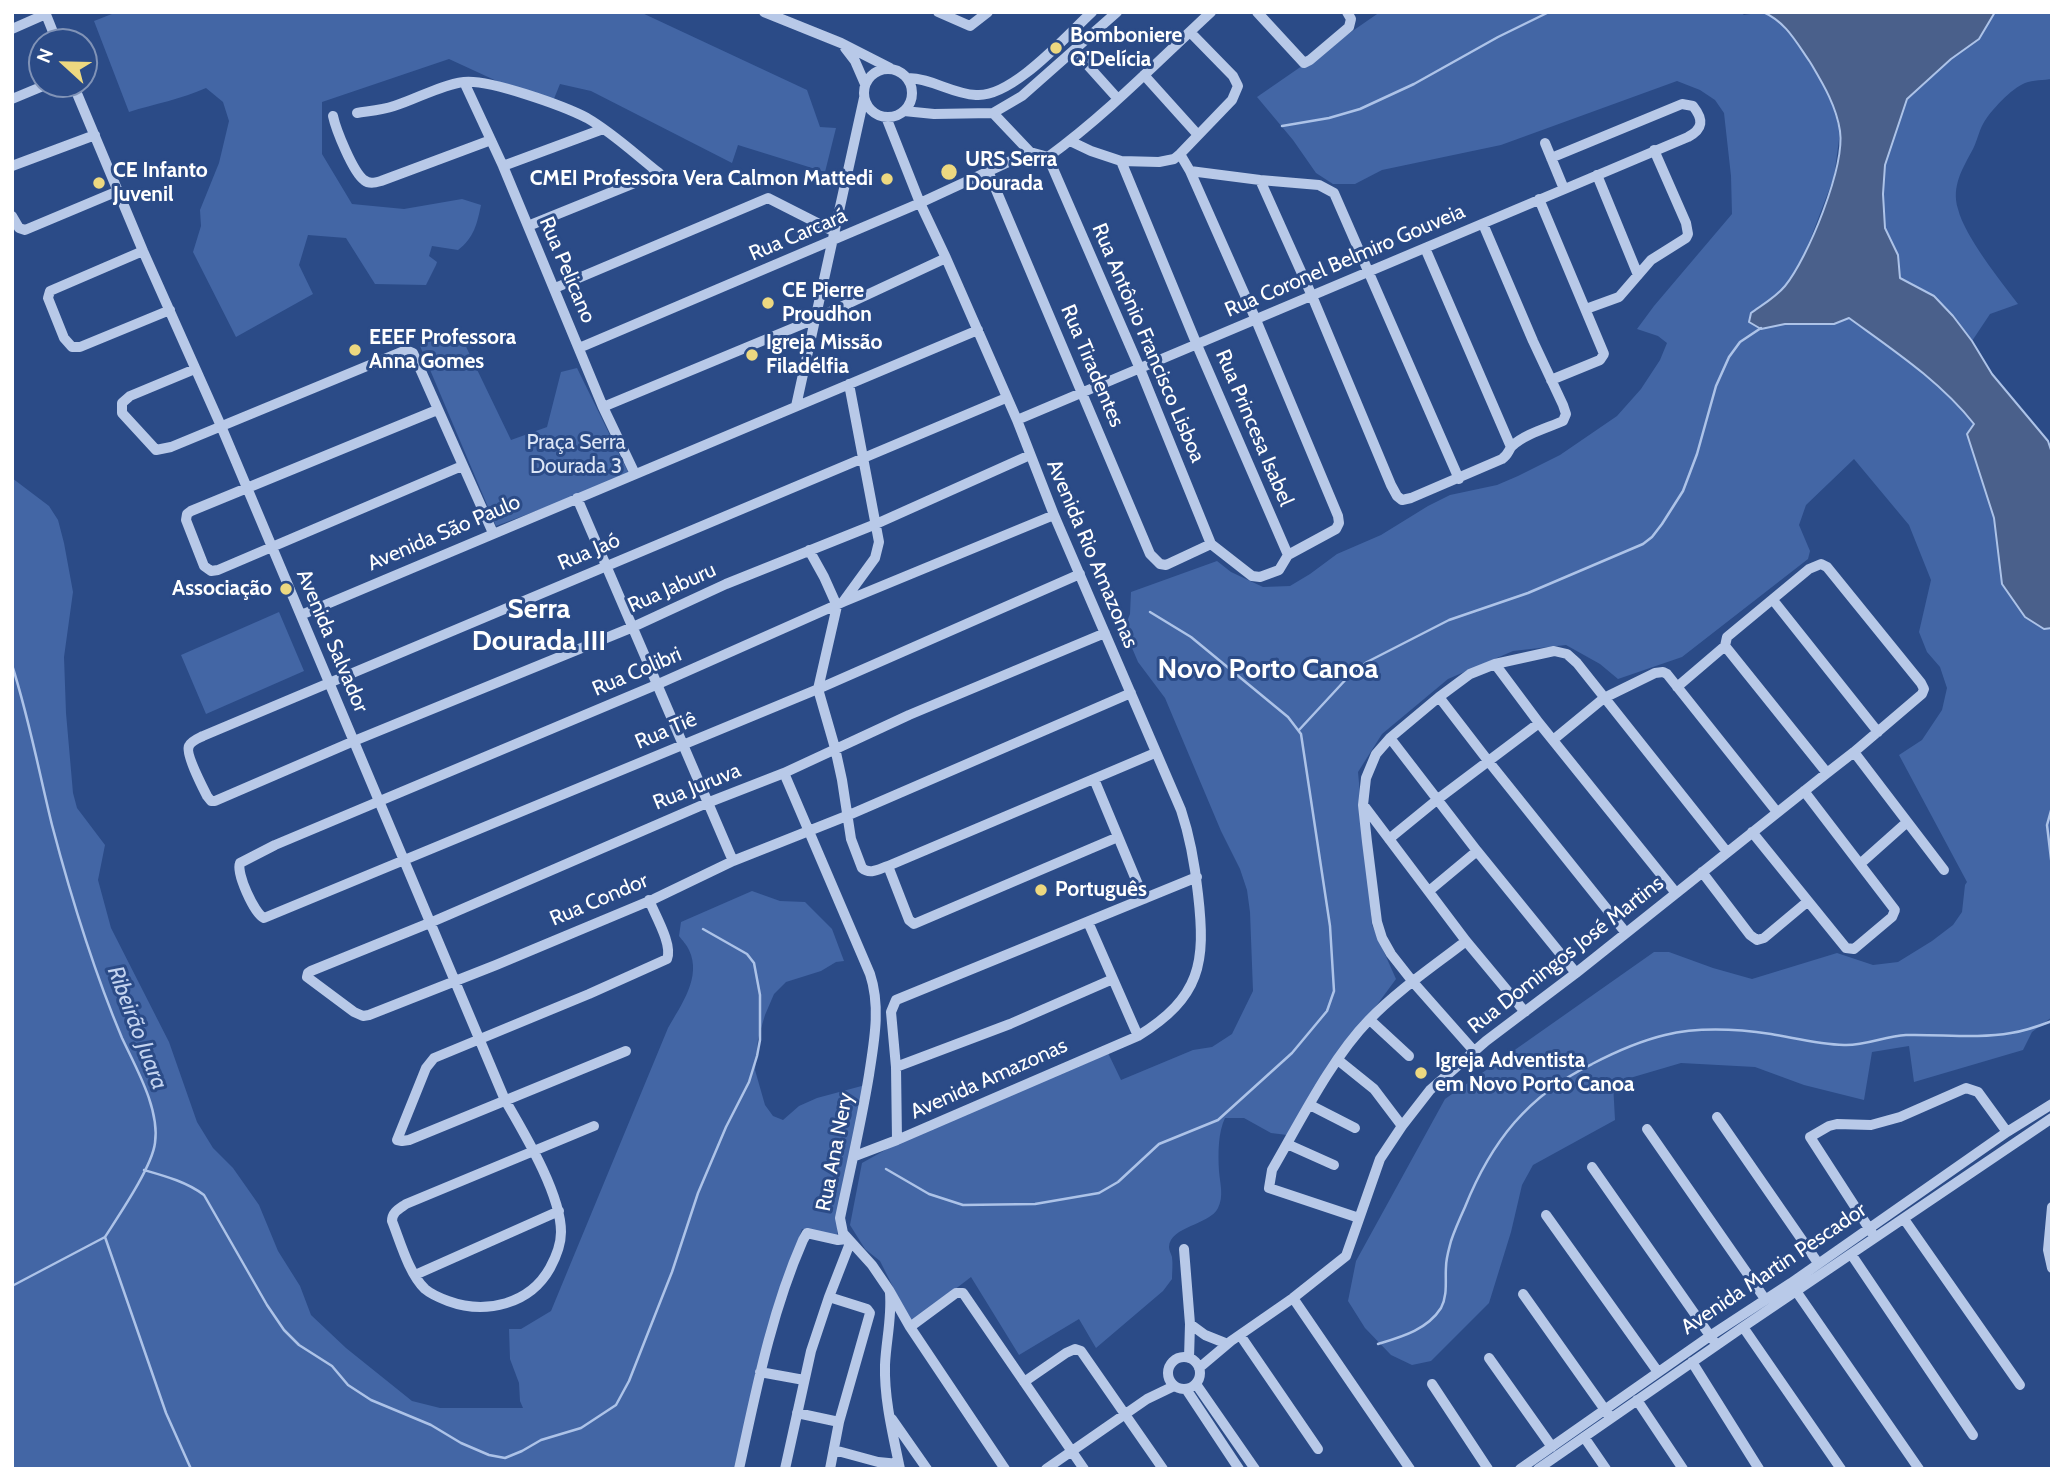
<!DOCTYPE html>
<html>
<head>
<meta charset="utf-8">
<style>
  body { margin:0 }
  #map { position:relative; width:2064px; height:1481px; overflow:hidden; background:#2b4b87; font-family:Cabin,sans-serif }
  canvas { display:block }
  .frame { position:absolute; inset:0; border:14px solid #fff; pointer-events:none }
  .north { position:absolute; left:28px; top:28px; width:70px; height:70px; box-sizing:border-box; background:#2b4b87; border:2px solid #8093b7; border-radius:50%; rotate:292deg; font-size:19px; font-weight:700; line-height:28px; text-align:center; color:#fff }
  .north::after { content:''; display:block; margin:auto; width:24px; height:32px; background:#edd880; clip-path:polygon(50% 0,100% 100%,50% 72%,0 100%) }
</style>
</head>
<body>
<div id="map">
<canvas width="2064" height="1481"></canvas>
<div class="frame"></div>
<div class="north">N</div>
</div>
<script>
const ctx = document.querySelector('canvas').getContext('2d');
ctx.lineJoin = 'round';
function fill(path, color) { ctx.fillStyle = color; ctx.fill(path, 'evenodd'); }
function strokePath(path, color, width, dash) { ctx.strokeStyle = color; ctx.lineWidth = width; ctx.lineCap = dash ? 'butt' : 'round'; ctx.setLineDash(dash || []); ctx.stroke(path); }
function write(font, color, halo, rows, align = 'center') {
  ctx.font = font + ' Cabin,sans-serif'; ctx.lineWidth = 6; ctx.setLineDash([]); ctx.textBaseline = 'middle'; ctx.strokeStyle = halo; ctx.fillStyle = color; for (const [text, x, y, turn = 0] of rows) {
    ctx.save(); ctx.translate(x, y); ctx.rotate((+turn || 0) * Math.PI / 180); ctx.textAlign = isNaN(turn) ? turn : align; if (halo) ctx.strokeText(text, 0, 0); ctx.fillText(text, 0, 0); ctx.restore();
  }
}
const green = new Path2D(`
  M117,12H640L807,90L820,127L836,128L825,172L738,145L732,163L591,91L560,84L551,106L449,59L322,102V154L352,204L404,209L462,199L481,205C477,224 474,238 458,250L432,246L429,256L437,262L436,265L426,285L375,284L346,238L308,235L299,265L313,294L236,337L193,252L201,226L200,210L219,163L229,121L223,102L206,88C182,99 154,104 129,112L94,21Z
  M1380,12H1740L1744,15L1763,12L1776,18L1789,30L1829,93L1840,132L1834,177L1802,261L1783,288L1751,313L1761,329L1785,324H1834L1849,318C1894,350 1939,381 1975,424L1967,434L1994,518L2002,584L2044,628H2052V1017L2032,1032L2023,1050L1914,1082L1909,1046L1872,1052L1864,1100L1804,1085L1755,1067L1681,1063L1613,1083L1615,1120L1533,1165L1522,1185L1511,1232L1489,1303L1431,1361L1412,1365L1391,1355L1365,1328L1348,1301L1356,1261L1445,1099L1654,952H1669L1713,968L1752,979L1837,953L1873,965L1898,962L1932,941L1953,925L1962,912L1965,885L1967,882L1899,755L1922,740L1942,710L1947,688L1940,667L1927,652L1919,632L1931,580L1909,525L1854,459L1806,505L1799,525L1810,551L1808,559L1682,657L1618,679L1600,664L1566,645L1513,651L1448,679L1382,734L1358,772L1372,925L1396,979L1337,1059L1287,1135L1271,1133L1244,1118H1225C1218,1133 1218,1153 1219,1171C1220,1184 1224,1196 1218,1208C1210,1225 1170,1226 1169,1247C1169,1250 1171,1254 1172,1257C1173,1264 1172,1272 1172,1279L1163,1291L1096,1348L1079,1319L1019,1355L971,1277L911,1323L880,1261L865,1249L850,1225L862,1163L912,1135L1108,1053L1121,1080L1193,1050L1212,1047L1232,1034L1253,991L1250,912L1247,890L1240,869L1221,831L1165,698L1138,662L1124,629L1130,614L1131,592L1217,561L1231,572L1263,587L1290,586L1310,574L1337,554L1381,535L1428,506L1450,495L1497,485L1518,476L1560,455L1617,416L1641,389L1660,360L1667,343L1658,336L1637,329L1654,306L1732,214L1731,176L1724,113L1715,100L1700,90L1677,81L1501,145L1382,170L1355,184H1333L1316,173L1293,140L1257,97Z
  M1995,12H2051L2052,79C2044,80 2033,80 2025,83C2012,88 1990,111 1983,124C1979,131 1977,141 1973,149C1963,168 1951,186 1958,209C1965,237 2000,280 2018,304L1990,314L1972,341L1934,296L1899,278L1898,255L1885,228L1883,194L1885,165L1907,99L1951,59L1979,39Z
  M457,328L511,440L547,427L561,372L577,368L630,476L496,526L420,346Z
  M12,478L49,506L58,520L64,543L73,592L64,657L66,713L73,793L77,808L105,845L98,880L111,928L169,1042L197,1122L213,1148L233,1168L259,1205L278,1251L300,1286L311,1315L346,1348L412,1401L440,1408H523L520,1401L519,1383L510,1359L509,1329H521L551,1311L668,1028C681,1005 702,977 689,950C687,945 682,940 679,936L681,922L752,891L780,901L805,902L832,929L844,961L836,962L821,971L786,982L774,994L765,1015L758,1039L755,1070L765,1105L773,1116L783,1120L799,1106L817,1098L869,1084L839,1209L837,1239L802,1229L772,1316L735,1469H12Z
  M279,612L304,671L206,714L181,655Z`);
const water = new Path2D(`
  M1763,12H1995L1979,39L1951,59L1907,99L1885,165L1883,194L1885,228L1898,255L1900,278L1934,296L1953,316L1972,341L1992,374L2048,441L2052,453V628L2044,629L2025,617L2002,584L1994,518L1967,434L1974,424C1940,381 1893,350 1849,318L1834,324H1785L1761,329L1749,322L1751,313C1762,305 1776,297 1785,286C1808,258 1845,167 1840,131C1836,105 1823,84 1810,62C1796,42 1786,22 1763,12Z`);
const stream = new Path2D(`
  M1282,126L1329,118L1360,109L1414,84L1498,37L1549,12
  M12,665C29,718 39,772 52,825C71,897 93,969 122,1038C136,1068 160,1109 155,1143C152,1167 119,1215 105,1237
  M1299,730L1349,676L1367,662L1449,620L1528,593L1643,544L1652,537L1662,524L1683,491L1697,454L1716,386L1729,357L1740,342L1761,328
  M2052,807L2047,825L2052,867
  M886,1169L929,1194L963,1205L1035,1204L1099,1193L1118,1182L1159,1144L1218,1120L1292,1053L1327,1011L1334,991L1330,926L1301,734L1288,717L1191,637L1150,612
  M144,1170C165,1176 187,1182 204,1195L267,1305L284,1330L299,1345L332,1366L348,1385L371,1400L431,1425L461,1443L489,1455L505,1458L522,1451L541,1440L581,1428L616,1405L629,1381L672,1272L698,1193L726,1127L749,1082L757,1056L760,1040V995L754,963L747,954L703,929
  M105,1237L166,1413L191,1469
  M12,1286L105,1237
  M1378,1344C1401,1337 1427,1330 1441,1308C1448,1295 1445,1280 1446,1267C1446,1258 1449,1249 1451,1241C1455,1229 1460,1218 1465,1207C1491,1142 1528,1095 1592,1064C1615,1052 1640,1041 1665,1035C1698,1027 1737,1029 1771,1034C1795,1038 1819,1044 1844,1045C1865,1046 1885,1036 1906,1035C1941,1034 1977,1039 2011,1033C2025,1031 2039,1026 2052,1021`);
const minor = new Path2D(`
  M45,12L57,42
  M764,12L841,43L890,68
  M938,12L970,26L988,12
  M1257,12L1304,63L1310,60L1349,27L1351,19L1347,12
  M12,29L46,14
  M845,48L855,61L865,84
  M1074,50L1118,99
  M864 93a24 24 0 1 1 48 0a24 24 0 1 1-48 0Z
  M1144,75L1198,135
  M908,78C931,78 952,94 976,95C1012,98 1066,36 1092,12
  M464,82L503,166L603,407L635,474
  M73,84L143,251L221,426L505,1100C524,1133 561,1194 561,1232C561,1245 556,1257 550,1268C530,1304 486,1315 448,1301C440,1298 432,1295 425,1289C409,1274 400,1241 392,1221C392,1212 399,1209 406,1204L594,1126
  M12,99L48,84
  M904,111L934,114L993,113L1022,96L1117,12
  M357,113C369,111 382,110 394,106C417,99 440,85 464,82C489,79 564,106 587,118C613,133 636,155 659,173
  M993,113L1030,152L1048,157
  M333,116C336,130 353,172 364,180C369,184 374,183 381,181L491,140
  M1070,141L1091,151L1121,161L1159,162L1174,159L1180,154L1232,100L1238,86L1233,76L1190,32
  M1545,143L1564,189
  M1048,157L1140,369L1211,544
  M1048,157C1107,114 1158,61 1211,12
  M1121,161L1197,345L1288,555
  M12,166L95,135
  M503,166L603,129
  M988,171L1150,554L1160,564L1166,565L1211,544L1252,576L1260,577L1279,570L1288,555L1336,529L1339,523L1338,516L1256,320L1190,171L1180,154
  M1190,171L1260,180L1319,185L1334,193L1459,479
  M1597,175L1638,275
  M1260,180L1312,296L1391,485L1397,496L1402,500L1411,498L1502,459C1508,455 1508,451 1512,446C1525,434 1547,428 1563,421L1566,414L1563,405L1533,341L1483,224
  M1539,199L1604,354L1600,360L1551,380
  M12,216L19,228L25,230L118,191
  M528,226L659,173
  M1425,248L1511,447
  M143,251L50,291L48,298L64,338L72,347H80L170,310
  M555,288L768,198L835,232
  M1586,309L1619,297L1651,260L1686,238L1688,234L1686,223L1654,150
  M579,348L920,203L1030,152
  M195,369L130,396L122,403V413L156,450L171,447L406,350L413,353L493,533
  M1006,398L203,736C199,738 191,741 189,746C185,753 203,788 207,796L211,801H215L354,741L633,627L726,584L876,524L1030,455
  M796,406L864,98
  M603,407L815,319L946,258
  M437,410L191,511L187,514L186,520L204,566L211,571L218,570L462,466
  M1017,420L1688,137C1703,129 1704,120 1693,106L1682,104L1551,158
  M577,498L733,861
  M1054,515L843,602L656,685L275,845L240,863C236,873 254,913 264,918L818,689L1080,574
  M809,550L824,577L837,606L818,689L835,748L842,780L851,839L862,868C870,875 879,869 888,866L1155,753
  M1773,600L1878,732
  M843,602L875,558L879,542L849,384
  M301,615L978,330
  M1105,633L909,715L784,773L707,803L432,922L311,971L308,973L307,977L354,1012L363,1016L369,1015L496,965L654,899L733,861L849,815L1131,693
  M1495,664L1539,723L1676,893
  M1677,687L1725,646
  M1439,697L1489,762L1626,933
  M1390,738L1477,851L1576,973
  M1553,740L1604,698L1655,673L1663,672L1667,674L1777,812
  M1854,752L1944,870
  M784,773L870,974C881,1007 874,1042 869,1075C861,1124 850,1170 840,1218L843,1233L872,1265L889,1290L910,1327L1005,1469
  M1094,779L1144,899
  M1365,807L1466,941L1525,1012
  M1752,832L1846,948L1854,949L1892,917L1895,910L1804,791
  M1389,839L1438,799L1539,723
  M1860,864L1906,823
  M888,866L909,920L914,924L1118,837
  M1702,872L1750,935L1757,940L1764,938L1807,902
  M1429,891L1477,851
  M1088,922L1138,1036
  M1370,1020L1409,1056
  M626,1051L409,1140L402,1141L397,1140L426,1068L434,1058L589,994L667,959C673,945 655,915 649,900
  M1474,1051L1413,982L1391,954L1382,938L1377,922L1367,842L1363,805L1366,778L1376,754L1390,738L1439,697L1470,674L1495,664L1554,651L1567,654L1577,663L1727,852
  M1338,1060L1374,1089L1402,1126
  M896,1067L1010,1024L1113,979
  M1310,1105L1355,1128
  M1717,1117L1818,1263
  M1647,1129L1765,1299
  M897,1140L896,1067L891,1012L896,1000L1197,877
  M1287,1144L1334,1165
  M855,1156L897,1140L1138,1036C1201,997 1206,963 1198,894C1195,865 1190,837 1181,810L1054,515L1017,420L946,258L920,203L886,117
  M1592,1167L1713,1340
  M2052,1207L2048,1250L2052,1268
  M1546,1215L1658,1372
  M1359,1218L1269,1188L1272,1170C1300,1122 1331,1059 1369,1020C1398,990 1434,966 1466,941
  M1904,1219L2020,1385
  M1872,1233L1810,1137L1829,1126L1837,1124L1871,1125L1900,1117L1966,1088L1978,1092L2007,1132
  M1184,1249L1190,1324L1189,1358
  M1851,1254L1973,1435
  M415,1275L559,1211
  M1796,1291L1919,1469
  M890,1293C892,1318 886,1341 885,1365C884,1399 893,1435 900,1469
  M1523,1294L1608,1414
  M829,1297L867,1309L870,1313L839,1422L830,1469
  M1293,1298L1410,1469
  M1190,1324L1205,1335L1225,1343
  M910,1327L956,1293H963L1084,1469
  M1743,1327L1841,1469
  M1240,1335L1318,1449
  M1168 1373a16 16 0 1 1 32 0a16 16 0 1 1-32 0Z
  M1489,1358L1552,1447
  M1692,1362L1759,1469
  M1199,1368L1231,1341L1293,1298L1346,1256L1380,1159L1402,1126L1430,1090L1486,1041L1576,973L1827,773L1854,752L1922,694L1924,689L1921,683L1827,567L1821,564L1809,569L1727,637L1725,646L1827,773
  M760,1372L804,1380
  M1024,1382L1066,1353L1075,1349L1081,1351L1163,1469
  M1196,1384L1255,1469
  M1432,1384L1488,1469
  M1186,1389L1239,1469
  M1637,1400L1683,1469
  M797,1413L839,1422
  M892,1419L927,1469
  M1584,1437L1606,1469
  M834,1450L878,1462L899,1464
  M739,1469C756,1391 771,1313 803,1240L807,1233L838,1240L847,1239
  M785,1469L811,1351L829,1297L850,1243
  M1046,1469L1147,1399L1174,1386
  M1520,1469L1710,1336L1791,1283L2007,1132L2052,1104
  M1538,1469L1743,1327L2052,1118`);
const markers = [
  [1056,48,7,"#edd880"],
  [949,172,9,"#edd880"],
  [887,179,7,"#edd880"],
  [99,183,7,"#edd880"],
  [768,303,7,"#edd880"],
  [355,350,7,"#edd880"],
  [752,355,7,"#edd880"],
  [286,589,7,"#edd880"],
  [1041,890,7,"#edd880"],
  [1421,1073,7,"#edd880"]
];
const poiNames = [
  ["Bomboniere",1070,36],
  ["Q'Delícia",1070,60],
  ["URS Serra",965,160],
  ["Dourada",965,184],
  ["CE Infanto",113,171],
  ["Juvenil",113,195],
  ["CMEI Professora Vera Calmon Mattedi",873,179,"right"],
  ["CE Pierre",782,291],
  ["Proudhon",782,315],
  ["EEEF Professora",369,338],
  ["Anna Gomes",369,362],
  ["Igreja Missão",766,343],
  ["Filadélfia",766,367],
  ["Associação",272,589,"right"],
  ["Português",1055,890],
  ["Igreja Adventista",1435,1061],
  ["em Novo Porto Canoa",1435,1085]
];
const streetNames = [
  ["Rua Carcará",798,235,-23],
  ["Rua Coronel Belmiro Gouveia",1345,261,-23],
  ["Rua Pelicano",567,270,67],
  ["Rua Antônio Francisco Lisboa",1148,343,67],
  ["Rua Tiradentes",1092,366,67],
  ["Rua Princesa Isabel",1254,428,67],
  ["Avenida São Paulo",444,533,-23],
  ["Rua Jaó",589,552,-23],
  ["Avenida Rio Amazonas",1092,554,67],
  ["Rua Jaburu",672,588,-24],
  ["Avenida Salvador",332,641,67],
  ["Rua Colibri",637,672,-23],
  ["Rua Tiê",666,731,-23],
  ["Rua Juruva",697,787,-22],
  ["Rua Condor",599,900,-23],
  ["Rua Domingos José Martins",1566,955,-38],
  ["Avenida Amazonas",989,1079,-24],
  ["Rua Ana Nery",835,1152,-79],
  ["Avenida Martin Pescador",1774,1269,-34]
];
const parkNames = [
  ["Praça Serra",576,443],
  ["Dourada 3",576,467]
];
const waterNames = [
  ["Ribeirão Juara",137,1028,69]
];
const districtNames = [
  ["Serra",539,610],
  ["Dourada III",539,642],
  ["Novo Porto Canoa",1268,670]
];
fill(green, '#4366a5');
fill(water, '#4a608b');
strokePath(water, '#adc3e8', 2);
strokePath(stream, '#adc3e8', 2.5);
strokePath(minor, '#b8c9e8', 10);
for (const [x, y, r, color] of markers) { const dot = new Path2D(); dot.arc(x, y, r, 0, 2 * Math.PI); ctx.fillStyle = color; ctx.fill(dot); strokePath(dot, '#2b4b87', 2.5); }
write('bold 21px', '#fff', '#2b4b87', poiNames, 'left');
write('21px', '#fff', '#2b4b87', streetNames);
write('21px', '#dbe5f6', '#2b4b87', parkNames);
write('italic 23px', '#c3d3ef', '#2b4b87', waterNames);
write('bold 28px', '#fff', '#2b4b87', districtNames);
</script>
</body>
</html>
